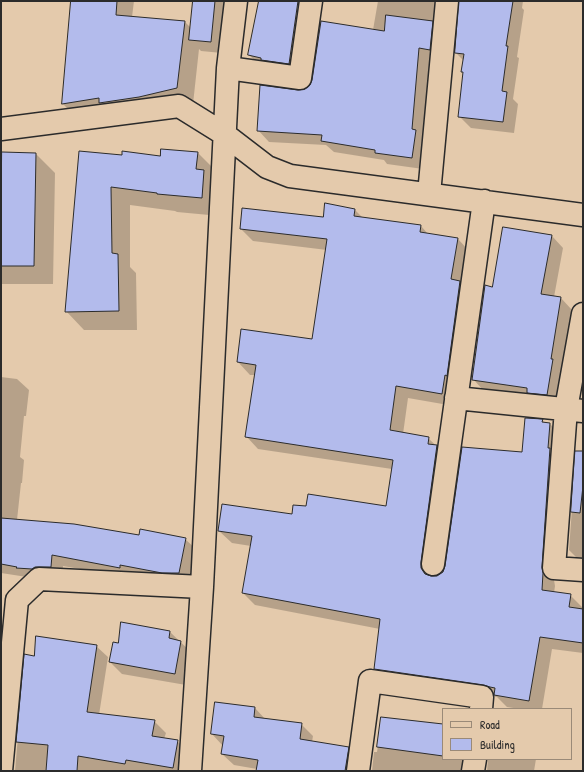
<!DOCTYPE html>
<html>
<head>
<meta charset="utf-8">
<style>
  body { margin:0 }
  #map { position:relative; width:584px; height:772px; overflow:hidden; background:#e4caac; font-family:"Patrick Hand",sans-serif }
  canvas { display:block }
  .frame { position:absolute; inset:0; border:2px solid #2b2b2b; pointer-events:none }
  .legend { position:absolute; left:442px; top:708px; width:130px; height:52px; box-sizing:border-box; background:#e4caac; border:1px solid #9a8a78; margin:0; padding:5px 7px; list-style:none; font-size:12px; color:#2b2b2b }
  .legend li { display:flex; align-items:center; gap:8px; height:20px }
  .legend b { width:20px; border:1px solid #9a8a78 }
</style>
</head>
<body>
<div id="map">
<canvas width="584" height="772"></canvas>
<div class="frame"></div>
<ul class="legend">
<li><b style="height:5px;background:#e4caac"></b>Road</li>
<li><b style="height:11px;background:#b3bbec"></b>Building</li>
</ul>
</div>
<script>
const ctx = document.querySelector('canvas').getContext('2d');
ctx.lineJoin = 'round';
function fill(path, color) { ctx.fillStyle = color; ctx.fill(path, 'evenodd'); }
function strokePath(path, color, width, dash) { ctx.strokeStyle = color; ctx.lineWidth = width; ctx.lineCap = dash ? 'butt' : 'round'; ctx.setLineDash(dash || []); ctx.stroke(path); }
const shadow = new Path2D(`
  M72,1H134L132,17L185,22L191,28L194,1H228L222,53L201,51L199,49L193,104L79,120L63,104Z
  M268,1H312L301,75L261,66L249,55Z
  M378,1H453L441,60L430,59L423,138L427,142L423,169L387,164L384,160L334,152L326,145L269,142L258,130L298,91L305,90L373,30Z
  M460,1H523L522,8L524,10L517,57L519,58L513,99L518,104L514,133L471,128L459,116L464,73V61L456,53Z
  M80,152L123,156L161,157L198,153L216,171L220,216L177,212L175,211L130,205V267L136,273L137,330H84L66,311Z
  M3,153L36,154L55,173L53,284H1V154H2Z
  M355,210L364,219L421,226L428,234L458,239L470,252L454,406L408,398L403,434L428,438L449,458L433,577H438L443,573L523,453L542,420L545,423L550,424L562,436L563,462L554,580L555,586L554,593L570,595L583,608V653L552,649L542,709H520L507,707L497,697L387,681L375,669L380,629L255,605L243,593L251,546L232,543L219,531L293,515L387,507L392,469L258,449L246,436L255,375H250L238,362L313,340L327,250L253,241L241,229L324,218Z
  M552,236L563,248L554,297L561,298L572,310L563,370L558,406L484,391L473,379L493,288Z
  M1,377L17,379L29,390L26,416H24L20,457L24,460L22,483H21L17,520L140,537L185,539L197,550L190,584L131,578L63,566L62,578L27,577L1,573Z
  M576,452H583V561H580L569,550Z
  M170,632L192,653L186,685L122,674L110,662L119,644Z
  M96,646L108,657L99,715L154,721L166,733L164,739L177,741L189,752L186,771H15L25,655L35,657Z
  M216,703L255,708L266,720L301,724L313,736L312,742L348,748L360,759L358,771H257V769L234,765L222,754L223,746L212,734Z
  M382,718L443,725V759H482L473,771H372L374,752H377Z
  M488,759H536L534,771H487Z`);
const building = new Path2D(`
  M71,1H117L116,15L185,21L177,88L139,97L99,103V98L62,104Z
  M193,1H215L211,42L189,40Z
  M259,1H298L289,64L261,60V58L248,55Z
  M459,1H513L506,46H508L502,91L507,92L503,122L458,117L463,72H461L464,54L455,53Z
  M386,15L433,21L430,50L419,48L412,129L416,130L412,158L375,153V150L321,141L322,135L257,131L260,85L298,90L305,89L310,85L312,80L321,21L384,31Z
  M161,149L198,152L196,169L204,170L202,198L157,194V193L111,187L112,253L118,254L119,311L65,312L79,151L122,155V151L160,156Z
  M2,152L36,153L34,266H1Z
  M325,203L355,209L354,216L421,225L420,232L458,238L451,279L460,281L447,376L445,375L442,394L396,386L390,430L429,437L428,444L437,445L421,562V568L425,574L431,576H437L443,572L445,566L462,447L522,452L525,418L543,419L542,422L550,423L548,448H550L542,567L543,573L542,590L571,594L569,607L583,609V643L540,637L529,701L494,695L495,688L490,687L484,685L374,669L380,619L242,593L252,536L218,531L222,504L292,514L293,505L306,506L308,494L386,506L393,460L245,437L256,365L237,362L241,329L312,339L327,239L240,229L242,208L323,217Z
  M503,227L552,235L541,294L561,297L551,359H553L547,395L527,393V388L472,380L485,285L492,287Z
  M575,451H583V486L580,513L571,512Z
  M1,518L74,524L139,535L140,529L186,538L179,573H162L120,565V568L52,555L51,567H35L32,569L16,568L17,567L1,564Z
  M121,622L170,631L169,638L181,641L175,674L109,662L113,642L118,643Z
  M36,636L97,645L87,712L155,720L152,736L178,740L173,768L126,760L125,764L78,756L77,771H46L48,745L16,742L24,654L34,656Z
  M215,702L255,707L254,717L302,723L300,739L349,747L345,771H256L258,760L221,754L224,736L211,734Z
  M381,717L443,724V756L377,747Z`);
const minor = new Path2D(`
  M228,68L300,78L311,1
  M1,129L179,106L224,134L267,167L290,176L583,215
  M429,194L447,1
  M583,314L566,409L554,568L583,570
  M456,398L583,411
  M433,564L484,201
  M1,771L17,600L39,579L202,587
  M190,771L202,587L228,68L236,1
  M358,771L370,681L482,697L481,709
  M473,771L475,759`);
fill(shadow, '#0003');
fill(building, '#b3bbec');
strokePath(building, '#2b2b2b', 1);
strokePath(minor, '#2b2b2b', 25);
strokePath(minor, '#e4caac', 22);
</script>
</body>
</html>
